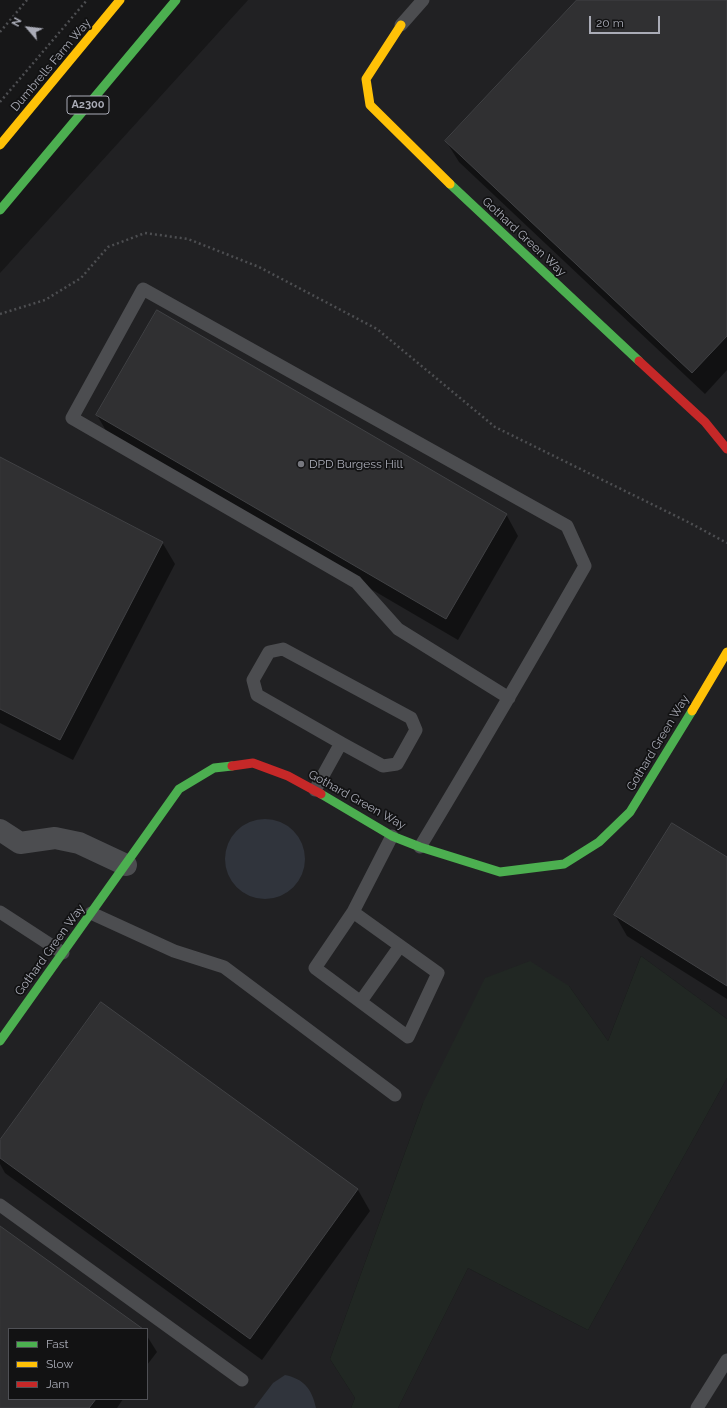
<!DOCTYPE html>
<html>
<head>
<meta charset="utf-8">
<style>
  body { margin:0 }
  #map { position:relative; width:727px; height:1408px; overflow:hidden; background:#171718; font-family:Raleway,sans-serif }
  canvas { display:block }
  .legend { position:absolute; left:8px; top:1328px; width:140px; height:72px; box-sizing:border-box; background:#121213; border:1px solid #4f5055; margin:0; padding:5px 7px; list-style:none; font-size:12px; color:#aaacb7 }
  .legend li { display:flex; align-items:center; gap:8px; height:20px }
  .legend b { width:20px; border:1px solid #4f5055 }
  .north { position:absolute; left:8px; top:8px; width:40px; height:40px; -webkit-text-stroke:3px #121213; paint-order:stroke; rotate:298deg; font-size:11px; font-weight:700; line-height:16px; text-align:center; color:#aaacb7 }
  .north::after { content:''; display:block; margin:auto; width:14px; height:18px; background:#aaacb7; clip-path:polygon(50% 0,100% 100%,50% 72%,0 100%) }
  .scale { position:absolute; left:589px; top:16px; width:71px; height:18px; box-sizing:border-box; border:2px solid #aaacb7; border-top:0; padding-left:5px; font-size:12px; line-height:14px; white-space:nowrap; color:#aaacb7; -webkit-text-stroke:3px #121213; paint-order:stroke }
</style>
</head>
<body>
<div id="map">
<canvas width="727" height="1408"></canvas>
<ul class="legend">
<li><b style="height:5px;background:#4caf50"></b>Fast</li>
<li><b style="height:5px;background:#ffc107"></b>Slow</li>
<li><b style="height:5px;background:#c62828"></b>Jam</li>
</ul>
<div class="north">N</div>
<div class="scale">20 m</div>
</div>
<script>
const ctx = document.querySelector('canvas').getContext('2d');
ctx.lineJoin = 'round';
function fill(path, color) { ctx.fillStyle = color; ctx.fill(path, 'evenodd'); }
function strokePath(path, color, width, dash) { ctx.strokeStyle = color; ctx.lineWidth = width; ctx.lineCap = dash ? 'butt' : 'round'; ctx.setLineDash(dash || []); ctx.stroke(path); }
function write(font, color, halo, rows, align = 'center') {
  ctx.font = font + ' Raleway,sans-serif'; ctx.lineWidth = 3.5; ctx.setLineDash([]); ctx.textBaseline = 'middle'; ctx.strokeStyle = halo; ctx.fillStyle = color; for (const [text, x, y, turn = 0] of rows) {
    ctx.save(); ctx.translate(x, y); ctx.rotate((+turn || 0) * Math.PI / 180); ctx.textAlign = isNaN(turn) ? turn : align; if (halo) ctx.strokeText(text, 0, 0); ctx.fillText(text, 0, 0); ctx.restore();
  }
}
const built = new Path2D(`
  M248,0H727V1019L641,956L608,1041L569,986L423,1103L330,1359L355,1398L351,1408H0V273ZM9,1329H147V1399H9Z
  M727,1078V1408H398L468,1268L588,1330Z`);
const green = new Path2D(`
  M641,956L727,1019V1078L588,1330L468,1268L398,1408H351L355,1398L330,1359L423,1103L485,978L530,961L569,986L608,1041Z`);
const water = new Path2D(`
  M225 859a40 40 0 1 1 80 0a40 40 0 1 1-80 0Z
  M285,1375C304,1379 312,1389 316,1408H254L273,1383Z`);
const shadow = new Path2D(`
  M579,0H727V370L705,394L459,162L446,141Z
  M97,415L506,514L518,536L458,640L109,436Z
  M0,458L162,542L175,564L73,760L0,723Z
  M727,858V999L627,936L615,915Z
  M101,1003L358,1190L370,1211L262,1360L5,1173L0,1164V1142Z
  M0,1228L142,1329H9V1399H123L117,1408H0Z
  M147,1336L157,1352L147,1365Z`);
const building = new Path2D(`
  M577,0H727V336L692,373L445,141Z
  M157,310L507,514L446,619L96,415Z
  M0,457L163,542L60,740L0,709Z
  M672,823L727,857V986L614,915Z
  M101,1002L358,1189L250,1339L0,1158V1140Z
  M0,1226L143,1329H9V1399H96L89,1408H0Z`);
const path = new Path2D(`
  M0,32L27,0
  M0,102L87,0
  M0,314L45,300L81,278L108,247L145,233L188,239L259,267L377,329L495,427L688,522L727,543`);
const lane = new Path2D(`
  M401,25L423,0
  M315,790L341,743L383,766L397,764L416,730L411,718L283,649L269,652L253,680L257,695L341,743
  M420,847C476,754 531,660 585,566L567,526L143,289L72,418L356,582L398,629L509,698
  M0,912L63,953
  M353,912L438,973L408,1037L315,968L353,912L392,836
  M91,913L174,951L224,967L395,1095
  M361,1001L400,946
  M0,1205L242,1380
  M697,1408L727,1360`);
const street = new Path2D(`
  M0,830L20,843L55,838L79,843L126,865`);
const fast = new Path2D(`
  M450,184L639,361
  M0,210L176,0
  M321,794L392,836L420,847L500,872L564,864L599,842L630,812L692,711
  M0,1041L179,789L214,768L232,766`);
const slow = new Path2D(`
  M401,25L366,79L370,105L450,184
  M0,145L120,0
  M692,711L727,652`);
const jam = new Path2D(`
  M639,361L705,422L727,449
  M232,766L253,763L288,776L321,794`);
const markers = [
  [301,464,4,"#77787f"]
];
const shields = [
  [88,105,42]
];
const shieldNames = [
  ["A2300",88,105]
];
const streetNames = [
  ["Dumbrells Farm Way",51,65,-50],
  ["Gothard Green Way",524,237,43],
  ["Gothard Green Way",658,743,-59],
  ["Gothard Green Way",357,800,29],
  ["Gothard Green Way",50,950,-54]
];
const poiNames = [
  ["DPD Burgess Hill",309,464]
];
fill(built, '#212123');
fill(green, '#212723');
fill(water, '#30343c');
fill(shadow, '#0007');
fill(building, '#303032');
strokePath(building, '#404144', 1);
strokePath(path, '#4d4e51', 2.5, [2, 3]);
strokePath(lane, '#4c4d50', 13);
strokePath(street, '#4c4d50', 22);
strokePath(fast, '#4caf50', 9);
strokePath(slow, '#ffc107', 9);
strokePath(jam, '#c62828', 9);
for (const [x, y, r, color] of markers) { const dot = new Path2D(); dot.arc(x, y, r, 0, 2 * Math.PI); ctx.fillStyle = color; ctx.fill(dot); strokePath(dot, '#121213', 1.5); }
for (const [x, y, w] of shields) { const box = new Path2D(); box.roundRect(x - w / 2, y - 9, w, 18, 3); ctx.fillStyle = '#121213'; ctx.fill(box); strokePath(box, '#aaacb7', 1); }
write('bold 11px', '#aaacb7', null, shieldNames);
write('12px', '#aaacb7', '#121213', streetNames);
write('12px', '#aaacb7', '#121213', poiNames, 'left');
</script>
</body>
</html>
